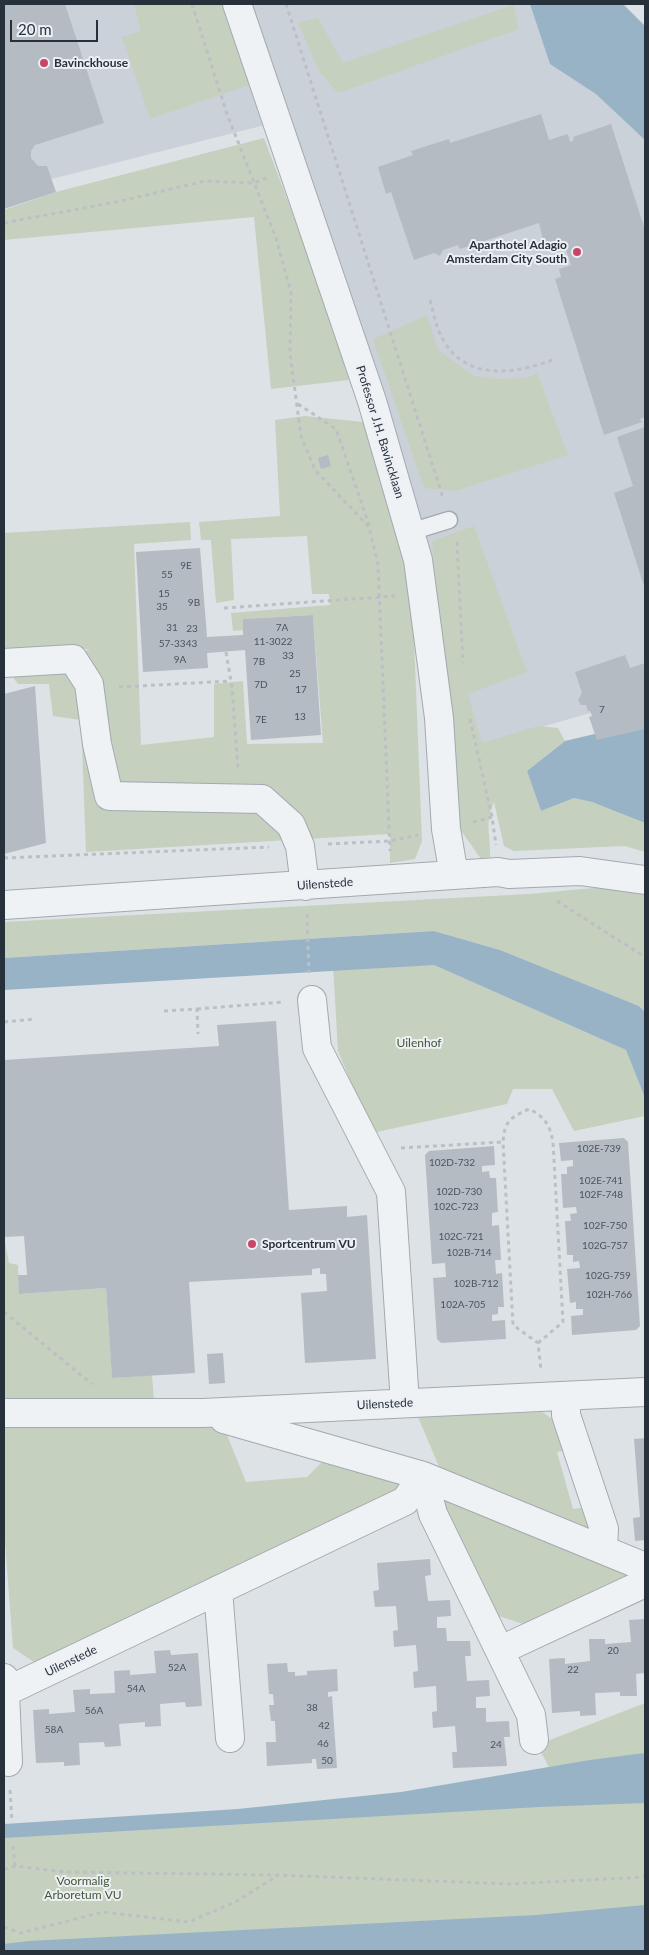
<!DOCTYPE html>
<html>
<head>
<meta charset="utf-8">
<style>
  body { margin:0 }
  #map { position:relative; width:649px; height:1955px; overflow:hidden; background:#dde2e6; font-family:Lato,sans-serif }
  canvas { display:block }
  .frame { position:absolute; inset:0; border:5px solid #27313c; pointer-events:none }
  .scale { position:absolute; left:10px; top:20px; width:88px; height:22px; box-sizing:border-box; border:2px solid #27313c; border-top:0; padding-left:6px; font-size:15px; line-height:18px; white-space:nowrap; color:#27313c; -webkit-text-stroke:4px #ecf0f4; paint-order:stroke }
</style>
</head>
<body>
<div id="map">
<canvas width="649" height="1955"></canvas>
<div class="frame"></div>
<div class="scale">20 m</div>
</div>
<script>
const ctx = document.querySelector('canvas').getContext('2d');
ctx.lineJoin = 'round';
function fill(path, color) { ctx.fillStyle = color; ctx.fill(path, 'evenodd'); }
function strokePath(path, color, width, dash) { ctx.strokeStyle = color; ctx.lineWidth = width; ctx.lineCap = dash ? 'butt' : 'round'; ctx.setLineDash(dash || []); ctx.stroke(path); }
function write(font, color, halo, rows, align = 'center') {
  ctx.font = font + ' Lato,sans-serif'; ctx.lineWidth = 4; ctx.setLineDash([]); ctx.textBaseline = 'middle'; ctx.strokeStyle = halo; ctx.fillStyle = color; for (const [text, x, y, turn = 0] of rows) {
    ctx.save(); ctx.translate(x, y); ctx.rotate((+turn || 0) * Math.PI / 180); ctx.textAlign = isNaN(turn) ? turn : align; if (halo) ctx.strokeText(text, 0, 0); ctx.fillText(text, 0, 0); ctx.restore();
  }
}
const built = new Path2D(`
  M4,4H580L645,36V697L428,760L424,670L409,555L269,124L4,191Z`);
const green = new Path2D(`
  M134,4H226L252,84L150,119L122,37L141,31Z
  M513,5L519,29L338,93L319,71L298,23L318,18L343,63Z
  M264,138L317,278L349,380L271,389L254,217L4,240V210L56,192Z
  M427,315L438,350L474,376L497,379L527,378L537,373L568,455L455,491L424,488L373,339Z
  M305,416L363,422L400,541L412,589L422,841L415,859L390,863V834L86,852L81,720L53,716L49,684H18L6,668L48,670L89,649L4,654V533L190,522L191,540L134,544L141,745L214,737V684L243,681L247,744L323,743L313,615L243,619L244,630L233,631L231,613L330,605L329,594H312L307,536L231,539L234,600L216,603L211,540H201L199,522L280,516L275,420Z
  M474,526L527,672L468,694L482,743L538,726L558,728L565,741L527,771L541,811L574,798L592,802L645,823V852L625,846L514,851L504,846L494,802C484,826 491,833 490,857L481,859L460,829L432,541Z
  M615,886L645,894V1012L639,1006L500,950L434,931L4,958V922L529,894Z
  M333,965H434L626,1050L645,1098V1116L574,1131L552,1089H513L507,1104L372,1133L338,1051Z
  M4,1237L9,1263L18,1265L19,1294L106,1288L112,1378L152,1375L154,1401L4,1399Z
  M542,1412L561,1425L571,1449L557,1452L573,1509L590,1507L592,1532L443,1476L418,1417Z
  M223,1425L246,1482L307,1477L326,1458L405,1481L399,1492L40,1666L13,1648L4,1529V1426Z
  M443,1500L636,1578L529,1626L493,1614L440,1509Z
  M645,1703V1754L549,1767L537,1745Z
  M645,1792V1908L4,1951V1835Z`);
const water = new Path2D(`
  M530,4H623L645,26V140L596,94L550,64Z
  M645,722V823L592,802L574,798L541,811L527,771L565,741Z
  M434,931L500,950L639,1006L645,1012V1098L626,1050L434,965L4,990V958Z
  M645,1753V1803L539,1807L4,1838V1824L238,1809L401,1792L590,1760Z
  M645,1905V1951H4V1944L29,1941L536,1915Z`);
const building = new Path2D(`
  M4,4H65L104,123L35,145L31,151V158L38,166H47L56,192L4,209Z
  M541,114L549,140L568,134L570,142L574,140L573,137L611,124L645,230V417L640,419L642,422L604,435L555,279L561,277L559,269L571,265L565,246L546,251L539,223L460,249L458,245L443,250L440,256L434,253L414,260L391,192L386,194L378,167L413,155L411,151L449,139L450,143Z
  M645,427V589L614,493L633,486L617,437Z
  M328,455L331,466L321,469L318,458Z
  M200,548L207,637L243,635V619L313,615L321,735L251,740L245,650L207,653L208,668L143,672L136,552Z
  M625,655L630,668L645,663V729L597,740L589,717L592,716L590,711H588L586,705H581L578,700L582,693L575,672Z
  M35,686L46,843L4,854V694Z
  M276,1021L289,1210L347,1206V1217L367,1215L376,1359L305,1363L301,1293L327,1291L326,1274H320V1268L312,1269V1275L189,1282L195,1373L112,1378L106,1288L19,1294L18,1275H27L24,1236L4,1237V1060L219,1046L217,1025Z
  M624,1138L628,1142L640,1326L636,1330L572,1335L571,1316L583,1315V1309H576V1302L570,1303L567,1269L580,1268L579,1261L573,1262V1255H567L565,1221H571L570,1214L577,1213L576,1207L563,1208L561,1174H567V1167L573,1166V1160L561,1161L559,1143Z
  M494,1146L495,1165L482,1166V1172L489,1171L490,1178H496L498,1212L492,1213V1226L499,1225L501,1260H495L496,1274L502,1273L504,1307H498V1314L492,1315V1321L505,1320L506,1339L441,1343L437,1339L433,1278L446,1277L445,1263L432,1264L425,1155L429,1151Z
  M223,1353L225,1383L209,1384L207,1354Z
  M645,1438V1540L635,1541L633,1518L640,1517L634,1439Z
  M430,1559L431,1575L425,1576L428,1601L450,1600L451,1616L437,1617V1628H446L447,1641H470L471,1656H465L467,1681L489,1680L490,1696L476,1697V1708H486V1722L509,1721L510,1737H504L507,1766L453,1768L452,1752H457L455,1726L433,1728L432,1712L437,1711L436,1686L414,1688L413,1672L418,1671L416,1645L394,1647L393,1631L398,1630L396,1606L375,1607L373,1591L379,1590L377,1563Z
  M645,1619V1673L636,1674L637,1696H620V1692L595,1693L596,1715L580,1716V1711L552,1713L549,1659L565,1658V1664L590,1661L589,1639H605V1644L631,1642L629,1620Z
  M170,1650L171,1655L198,1653L202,1706L186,1707L185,1702L160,1704L161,1726L145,1727V1722L119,1724L121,1746L105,1747L104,1742L79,1743L80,1765L64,1766V1762L36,1763L33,1710L49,1709V1714L75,1712L73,1690L90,1689V1694L115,1693L114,1671L130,1670V1675L156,1673L154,1651Z
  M287,1663L288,1672H295V1676L307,1675V1671L337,1669L338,1691L328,1692V1697L332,1696L337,1768L317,1769L316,1759H312V1763L267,1766L266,1742H276L275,1721H271L269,1705H274L273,1694H269L267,1664Z`);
const path = new Path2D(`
  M192,4L227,114L276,238L291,293L290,354L301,436L315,470L369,527
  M286,4L443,498
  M4,223L121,201L205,181L253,183L267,178
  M430,300C434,314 436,329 444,341C467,381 515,374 552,360
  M298,404L336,429L368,522L378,565L390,851
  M457,542L463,663
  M224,608L395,596
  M226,652L232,687L238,770
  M119,687L231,681
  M470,719L492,817L496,845
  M473,822L492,817
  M328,844L390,841L418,835
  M4,858L269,847
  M557,901L645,957
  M307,914L309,973
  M197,1009L283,1002
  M164,1011L197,1009L198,1034
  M4,1022L35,1019
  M401,1148L503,1142
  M4,1312L92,1384
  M538,1343L563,1322L553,1142C550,1125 545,1117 529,1109C510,1118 505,1120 503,1142L513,1325L538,1343L541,1370
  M10,1790L12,1822
  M13,1846L15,1866
  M4,1869L15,1866L65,1872L277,1875L509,1884L645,1877
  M4,1927L21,1933L103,1912L189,1922L237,1901L277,1876`);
const service = new Path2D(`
  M410,532L449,520`);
const minor = new Path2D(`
  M237,4L372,401L418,560L439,718L446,829L454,875
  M4,663L73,659L89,684L97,744L109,796L262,799L291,825L300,846L305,886
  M4,905L498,872L509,874L580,871L645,880
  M312,1000L317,1048L391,1192L405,1403
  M566,1396V1415L604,1529L603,1549
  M4,1413H203L645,1392
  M224,1419L423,1476L645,1567
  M423,1476L433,1514L531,1715L534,1740
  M218,1590L230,1738
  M501,1650L645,1583
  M4,1678L5,1692L405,1501L423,1476
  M5,1692L8,1762`);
const markers = [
  [44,63,5,"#c94466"],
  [577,252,5,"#c94466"],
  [252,1244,5,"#c94466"]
];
const numberNames = [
  ["9E",186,566],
  ["55",167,575],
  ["15",164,594],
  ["9B",194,603],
  ["35",162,607],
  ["31",172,628],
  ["7A",282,628],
  ["23",192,629],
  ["11-3022",273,642],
  ["57-3343",178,644],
  ["33",288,656],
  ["9A",180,660],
  ["7B",259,662],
  ["25",295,674],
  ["7D",261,685],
  ["17",301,690],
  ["7",602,710],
  ["13",300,717],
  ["7E",261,720],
  ["102E-739",599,1149],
  ["102D-732",452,1163],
  ["102E-741",601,1181],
  ["102D-730",459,1192],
  ["102F-748",601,1195],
  ["102C-723",456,1207],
  ["102F-750",605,1226],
  ["102C-721",461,1237],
  ["102G-757",605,1246],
  ["102B-714",469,1253],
  ["102G-759",608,1276],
  ["102B-712",476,1284],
  ["102H-766",609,1295],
  ["102A-705",463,1305],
  ["20",613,1651],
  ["52A",177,1668],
  ["22",573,1670],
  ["54A",136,1689],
  ["38",312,1708],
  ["56A",94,1711],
  ["42",324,1726],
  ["58A",54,1730],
  ["46",323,1744],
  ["24",496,1745],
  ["50",327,1761]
];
const poiNames = [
  ["Bavinckhouse",54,63],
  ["Aparthotel Adagio",567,245,"right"],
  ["Amsterdam City South",567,259,"right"],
  ["Sportcentrum VU",262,1244]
];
const streetNames = [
  ["Professor J.H. Bavincklaan",380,432,73],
  ["Uilenstede",325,884,-4],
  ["Uilenstede",385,1404,-3],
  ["Uilenstede",71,1661,-26]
];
const parkNames = [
  ["Uilenhof",419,1043],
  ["Voormalig",83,1881],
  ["Arboretum VU",83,1895]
];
fill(built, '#cbd1d8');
fill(green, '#c5d0be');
fill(water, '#98b3c6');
fill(building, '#b4bbc3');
strokePath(service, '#a3a9b0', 19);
strokePath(minor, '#a3a9b0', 30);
strokePath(path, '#bbc0c5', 3, [4, 4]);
strokePath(service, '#eff2f5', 16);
strokePath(minor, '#eff2f5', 28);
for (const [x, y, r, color] of markers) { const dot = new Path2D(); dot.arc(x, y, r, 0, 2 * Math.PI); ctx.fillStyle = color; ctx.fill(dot); strokePath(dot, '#ecf0f4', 2); }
write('10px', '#4a545e', null, numberNames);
write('bold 12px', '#27313c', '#ecf0f4', poiNames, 'left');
write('12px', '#27313c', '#ecf0f4', streetNames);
write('12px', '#3f5735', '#ecf0f4', parkNames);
</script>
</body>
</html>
